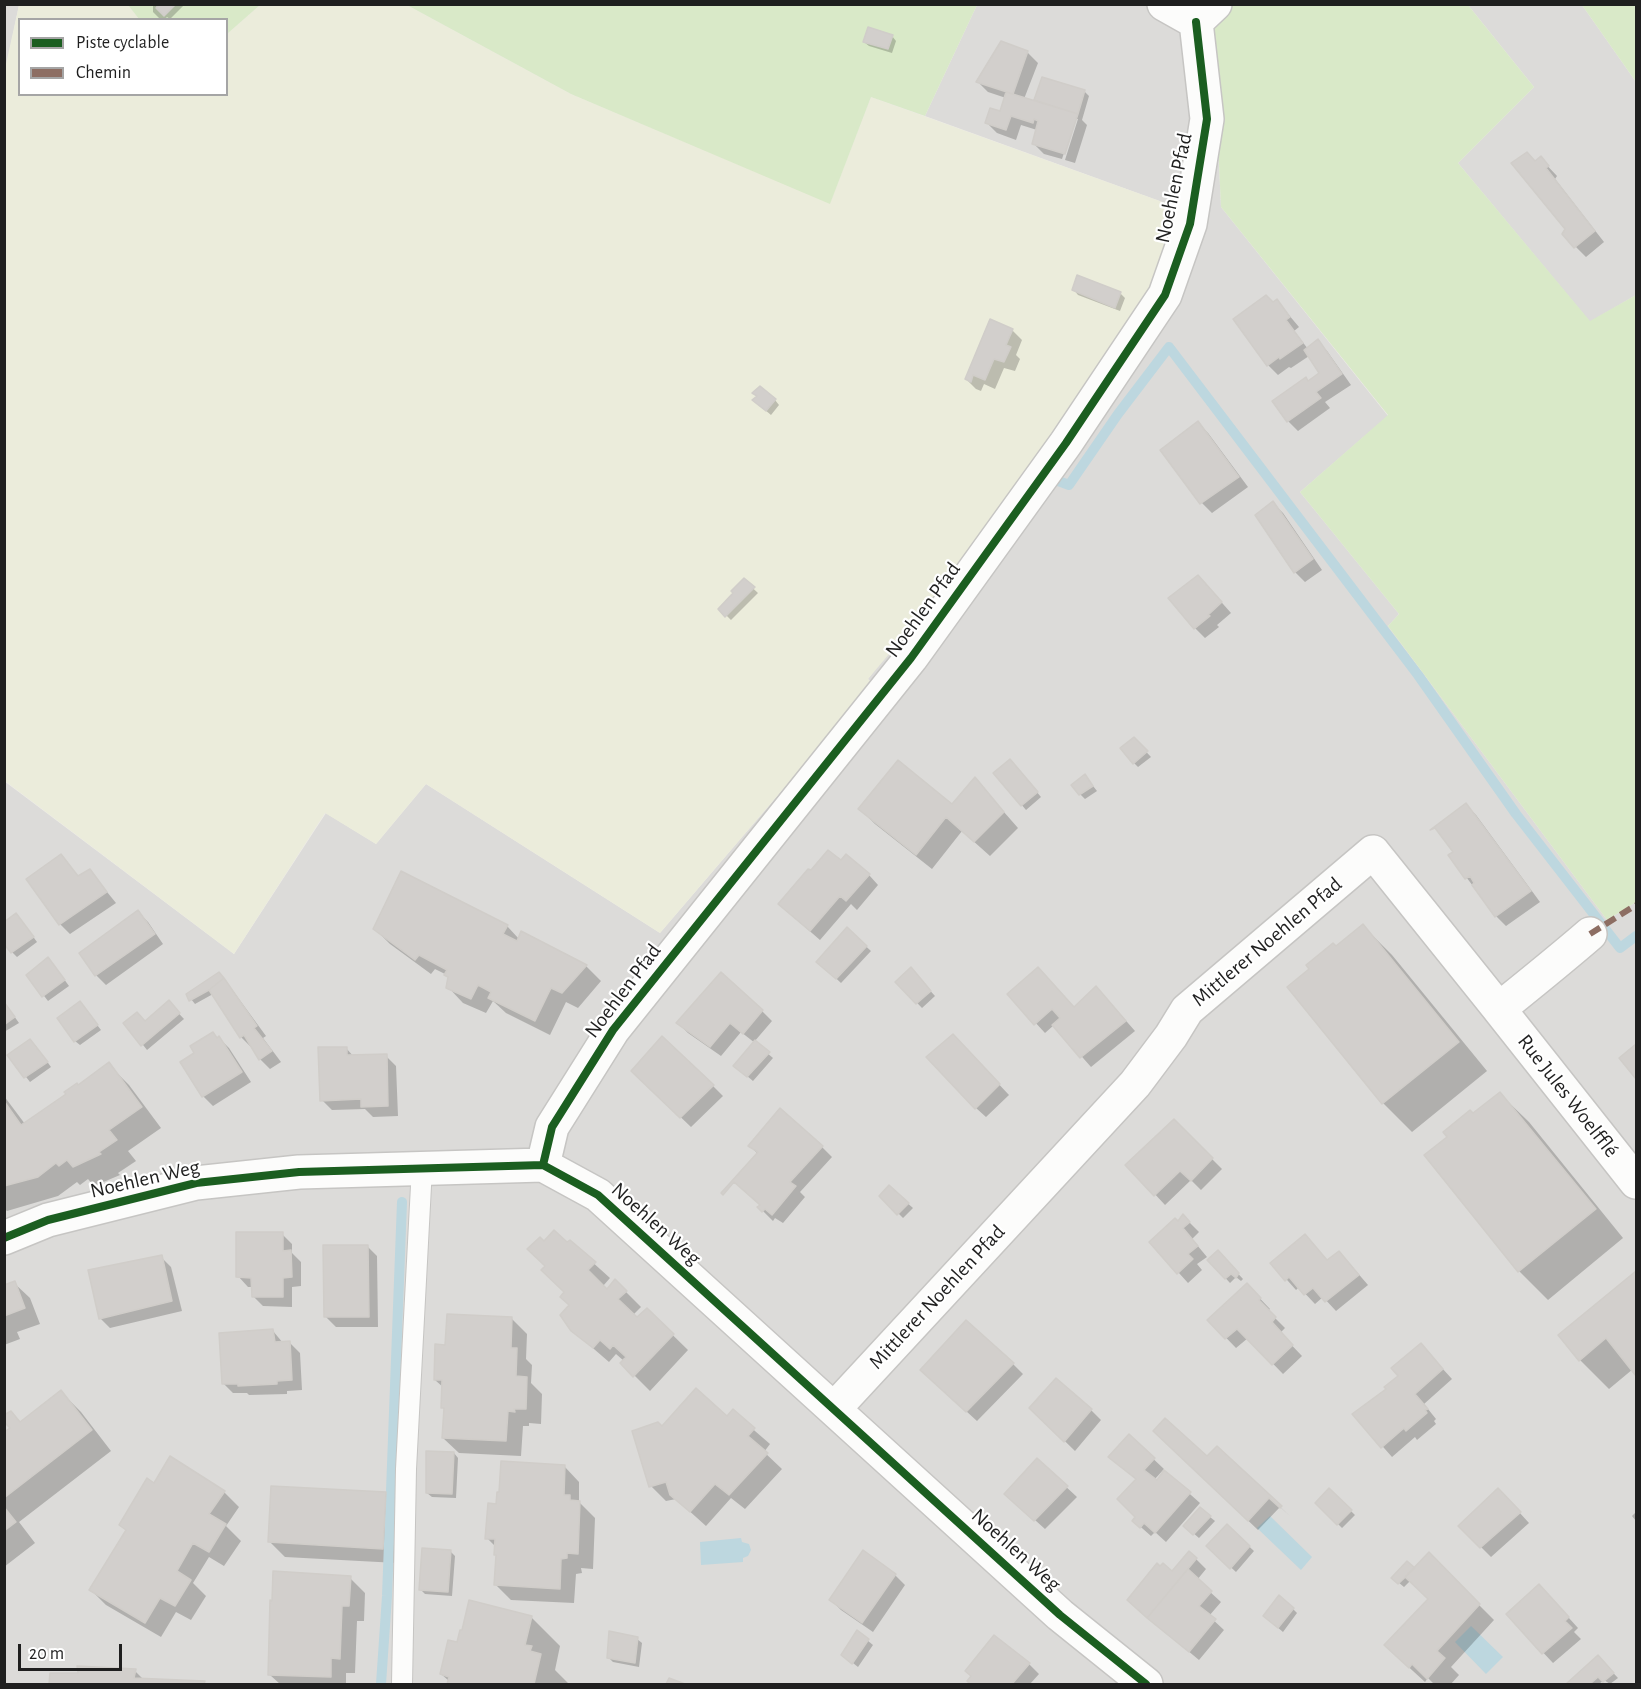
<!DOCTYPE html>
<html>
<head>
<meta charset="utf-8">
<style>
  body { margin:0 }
  #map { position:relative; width:1641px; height:1689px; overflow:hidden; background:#edebe7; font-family:"Alegreya Sans",sans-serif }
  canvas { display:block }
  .frame { position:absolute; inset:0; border:6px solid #1f1f1f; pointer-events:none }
  .legend { position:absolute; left:18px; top:18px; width:210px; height:78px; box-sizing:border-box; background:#fff; border:2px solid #a5a5a5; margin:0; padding:8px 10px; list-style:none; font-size:18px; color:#1f1f1f }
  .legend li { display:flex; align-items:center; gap:12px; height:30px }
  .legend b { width:30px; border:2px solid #a5a5a5 }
  .scale { position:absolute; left:18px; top:1644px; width:104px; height:27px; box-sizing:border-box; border:3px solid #1f1f1f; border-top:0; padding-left:8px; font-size:18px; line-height:21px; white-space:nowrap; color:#1f1f1f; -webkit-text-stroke:4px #fff; paint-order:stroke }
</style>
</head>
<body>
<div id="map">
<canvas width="1641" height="1689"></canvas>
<div class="frame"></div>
<ul class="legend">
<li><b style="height:8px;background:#1b5e20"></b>Piste cyclable</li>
<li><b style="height:8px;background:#8d6e63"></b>Chemin</li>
</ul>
<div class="scale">20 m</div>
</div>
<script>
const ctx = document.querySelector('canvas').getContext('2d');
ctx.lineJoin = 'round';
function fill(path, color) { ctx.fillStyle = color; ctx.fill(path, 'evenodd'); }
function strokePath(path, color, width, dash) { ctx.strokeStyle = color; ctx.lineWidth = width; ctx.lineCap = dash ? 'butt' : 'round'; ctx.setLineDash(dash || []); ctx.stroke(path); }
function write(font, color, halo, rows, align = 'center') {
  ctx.font = font + ' "Alegreya Sans",sans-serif'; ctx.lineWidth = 4.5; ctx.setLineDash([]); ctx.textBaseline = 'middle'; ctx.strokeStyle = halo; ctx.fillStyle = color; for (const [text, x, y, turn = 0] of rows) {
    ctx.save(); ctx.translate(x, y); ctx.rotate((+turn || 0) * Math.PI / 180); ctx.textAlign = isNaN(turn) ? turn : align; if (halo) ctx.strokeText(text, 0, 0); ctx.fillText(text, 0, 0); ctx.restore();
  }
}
const residential = new Path2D(`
  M5,5H19L5,73Z
  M977,5H1189L1212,16L1221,207L1388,416L1300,492L1399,614L1388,626L1607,920L1636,902V1684H5L4,781L234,954L326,813L376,844L426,784L660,933L873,684L868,679L1179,208L925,116Z
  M1468,5H1582L1636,82V295L1590,322L1458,163L1534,87Z`);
const farmland = new Path2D(`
  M19,5H128L139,19L20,20V94H226L227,34L260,5H407L571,94L830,203L871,97L1179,208L1132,366L868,679L873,684L660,933L426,784L376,844L325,813L234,954L5,781L4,73Z`);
const grass = new Path2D(`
  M1224,4L1468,5L1534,87L1458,163L1590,321L1636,295V902L1607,920L1388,626L1399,614L1300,492L1388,415L1221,207L1212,16Z
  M128,5H260L227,34L226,20L139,19Z
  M407,5H977L925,116L871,97L830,204L571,94Z
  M1582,5H1636V82Z`);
const water = new Path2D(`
  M1270,1516L1312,1557L1301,1570L1257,1528Z
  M741,1538L742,1542L749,1544L751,1550L748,1556L743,1558V1562L701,1565L700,1542Z
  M1471,1626L1503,1657L1486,1674L1455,1642Z`);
const shadow = new Path2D(`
  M153,4H185L170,19L167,17L164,20H161L153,12Z
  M892,36L896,41L892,53L869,46L864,42Z
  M1001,43L1028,53L1038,63L1024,99L1039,104L1035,100L1084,91L1089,96L1082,120L1087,125L1075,163L1065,160L1078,119H1075L1062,159L1044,154L1034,144L1037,130L1021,125L1016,140L997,133L987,123L1001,112L1006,98L988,92L978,82Z
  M1540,158L1557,176L1555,179L1604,242L1586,257L1576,247L1535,162Z
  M1074,290L1120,293L1125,298L1120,311L1078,295Z
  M1277,301L1299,327L1294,331L1308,349L1317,341L1327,351L1351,385L1325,402L1330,408L1298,431L1288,421L1306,379L1309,382L1322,373L1309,356L1291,368L1289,367L1278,375L1268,365L1273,304Z
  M1012,330L1022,340L1016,355L1020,359L1015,371L1004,368L995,389L984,384L981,391L976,389L966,379Z
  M775,400L779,405L771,415L758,404Z
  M1198,423L1208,433L1248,487L1212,513L1202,503L1162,450Z
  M1273,503L1283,513L1322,570L1305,582L1295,572Z
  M744,580L758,593L731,620L720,609Z
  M1208,587L1231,613L1217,625L1219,627L1205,638L1195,628Z
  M1134,739L1151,757L1138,767L1134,763Z
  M1014,765L1041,797L1026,810L995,773Z
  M1085,776L1097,791L1085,799L1080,794Z
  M975,779L1018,828L990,856L962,831L932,869L875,824L860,809L952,806Z
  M1466,805L1476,815L1540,902L1506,926L1496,916L1450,856L1455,852Z
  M61,856L79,877L90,871L116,903L70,934L60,924Z
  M841,862L869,875L878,885L857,910L851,904L820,940L790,914Z
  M138,912L148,922L163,944L106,985L96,975L81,953Z
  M20,919L37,942L17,957L12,952Z
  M507,926L519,939L522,934L586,966L601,981L578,1008L566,1002L550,1035L506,1013L493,1001L486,1013L463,1003L448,987L449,978L447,975L435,969L431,974L390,944L375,929Z
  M1363,926L1392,955L1487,1071L1412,1132L1383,1103L1289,987Z
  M847,929L871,951L841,983L823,966Z
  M53,964L69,986L48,1001L28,975Z
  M915,974L935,996L922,1008L897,982Z
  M228,984L266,1036L263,1038L281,1062L270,1069L260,1059L252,1046L251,1047L241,1037L213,994L195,1004L187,994Z
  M1009,994L1075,1009L1106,998L1135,1031L1091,1067L1054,1025L1045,1033Z
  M4,1002L19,1023L4,1032Z
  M168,1002L184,1019L147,1050L126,1023H145Z
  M84,1008L101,1030L80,1045L75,1041Z
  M762,1011L772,1021L754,1042L773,1058L753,1081L740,1070L755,1043L741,1032L721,1056L688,1033L678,1023Z
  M219,1038L229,1048L251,1082L213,1106L203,1096L196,1053Z
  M35,1045L51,1067L30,1082L9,1055Z
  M963,1046L1009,1095L986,1117L976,1108Z
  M346,1048L354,1057L386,1056L396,1066L398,1116L373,1117L365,1109L332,1110L322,1100Z
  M108,1064L129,1085L161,1128L128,1151L136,1161L118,1173L120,1175L94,1186L88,1179L80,1185L77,1182L58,1196L7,1211L4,1208V1096L25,1124Z
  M643,1081L713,1086L723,1096L691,1127Z
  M1500,1094L1529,1122L1623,1238L1548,1300L1519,1271L1426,1156Z
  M1174,1121L1222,1169L1201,1190L1191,1180L1165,1205L1128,1165Z
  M750,1146L822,1147L832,1157L800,1192L805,1197L783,1223L775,1218L773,1221L759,1207L761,1205L758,1154Z
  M889,1187L913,1208L903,1218L881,1196Z
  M1183,1216L1199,1232L1192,1239L1207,1257L1197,1264L1202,1270L1188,1283L1151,1242L1178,1223Z
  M282,1234L292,1244V1253L301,1262V1286L292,1287V1307L263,1306L253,1296V1287H248L238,1276Z
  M570,1242L610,1278L603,1286L607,1291L615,1281L641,1307L633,1315L637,1319L647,1310L688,1350L650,1391L622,1363L624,1361L616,1354L609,1362L572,1330L570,1305L566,1293L547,1266L544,1243L567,1244Z
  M367,1246L377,1256L378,1327H336L326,1317Z
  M1218,1252L1243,1279L1241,1281L1236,1277L1230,1283L1209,1260Z
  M161,1257L171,1267L182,1311L110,1328L100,1318Z
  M1328,1261L1349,1263L1368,1285L1336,1311L1323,1297L1315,1304L1299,1287L1296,1290L1272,1263Z
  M1636,1273V1373L1633,1369L1609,1389L1580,1360L1560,1336Z
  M14,1283L30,1298L40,1324L17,1332L20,1339L4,1345V1286Z
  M1247,1285L1270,1309L1268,1311L1285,1328L1280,1333L1302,1356L1283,1374L1248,1338L1236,1348L1209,1320Z
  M511,1318L527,1334L526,1359L532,1365L531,1383L542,1394L541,1424L529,1423V1426H523L521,1456L459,1453L443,1438L445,1410L443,1408L444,1388L435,1380L447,1347Z
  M273,1331L283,1343H290L300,1353L302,1390L287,1391V1394L249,1395L247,1393H233L223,1383Z
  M1421,1345L1452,1379L1424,1404L1436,1419L1434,1421L1436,1424L1417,1440L1415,1437L1392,1457L1354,1414L1388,1390L1401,1376Z
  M1013,1364L1023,1374L977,1421L932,1380Z
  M61,1392L81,1412L111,1451L19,1522L35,1543L4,1567V1434L12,1428L11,1413L21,1423Z
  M1031,1408L1091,1410L1101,1420L1075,1451Z
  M733,1412L770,1444L764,1452L782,1469L745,1509L731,1498L706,1526L676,1499L666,1501L651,1486L663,1428L727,1418Z
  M1129,1436L1164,1469L1154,1480L1157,1482L1165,1472L1200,1503L1166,1542L1155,1532L1151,1536L1134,1521L1137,1517V1480L1110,1457Z
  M1165,1441L1207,1458L1217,1448L1291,1517L1280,1507L1258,1530Z
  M454,1453L458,1458L456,1498L432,1497L427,1493Z
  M1037,1460L1077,1497L1045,1529L1016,1503Z
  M564,1466L579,1482V1502L595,1518L593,1569L581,1568L582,1573L576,1574L574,1603L511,1600L496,1585L498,1557L496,1547L487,1538L498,1505Z
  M154,1485L224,1492L239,1507L226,1526L241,1541L224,1566L209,1557L193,1583L206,1596L191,1620L176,1612L161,1637L106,1605L91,1590L127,1531L121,1525Z
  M1329,1490L1355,1515L1342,1528L1317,1503Z
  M385,1494L400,1509L397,1563L285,1557L270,1542Z
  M1508,1500L1529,1523L1491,1557L1460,1526Z
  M1636,1512V1521L1632,1516Z
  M1210,1517L1215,1521L1199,1538L1185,1526Z
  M1227,1526L1254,1551L1236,1572L1208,1546Z
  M450,1551L455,1556L452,1596L425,1594L421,1590Z
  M864,1552L895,1575L905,1585L873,1632L841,1610L831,1600Z
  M1429,1555L1494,1620L1451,1667L1459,1675L1451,1684H1434L1428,1678L1425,1682L1401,1660L1430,1600L1410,1581L1404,1587L1398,1582L1414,1570Z
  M1196,1559L1206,1569L1197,1580L1221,1602L1209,1616L1224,1630L1199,1660L1139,1610L1173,1573Z
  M350,1578L365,1593L364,1621H357L355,1673H346V1684H280L270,1675Z
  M1549,1596L1578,1628L1574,1632L1581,1639L1553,1663L1508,1615Z
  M1293,1609L1297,1613L1283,1632L1269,1620Z
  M531,1617L560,1646L555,1670L569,1684H448L449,1681L441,1674L458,1644Z
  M857,1632L873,1645L858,1667L848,1659Z
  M637,1639L642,1643L639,1667L613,1662L608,1657Z
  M1598,1657L1618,1678L1610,1684L1604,1680L1599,1684H1568Z
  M1029,1664L1039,1674L1030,1684H972L969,1681Z
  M135,1671L144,1680L204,1683L206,1684H51V1674L80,1675Z`);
const stream = new Path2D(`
  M1045,476L1069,485L1118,414L1169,347L1418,675L1516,814L1620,948L1636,936
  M381,1684L387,1596L402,1202`);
const building = new Path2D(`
  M159,4H176L164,16L156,8Z
  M868,27L893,35L888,49L863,42Z
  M1001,41L1028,51L1013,94L976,82Z
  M1042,77L1085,90L1078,114L1034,100Z
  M1006,92L1078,114L1065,154L1032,144L1038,121L1034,119L1033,123L1011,116L1006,130L985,123L990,108L1000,111Z
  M1527,152L1535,161L1541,156L1549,166L1546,168L1595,231L1574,248L1562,234L1565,229L1511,163Z
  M1077,275L1121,292L1115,308L1072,290Z
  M1266,295L1273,302L1277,299L1290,317L1286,320L1303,343L1280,359L1279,357L1267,366L1233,319Z
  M990,319L1013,329L1006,345L1011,347L1004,362L994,359L985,380L973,375L971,382L965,379Z
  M1318,339L1342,374L1316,392L1321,398L1287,422L1272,401L1306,377L1308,381L1319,373L1304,350Z
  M760,386L776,399L766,411L752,400L757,396L752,393Z
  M1198,421L1239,477L1200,504L1160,450Z
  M1273,501L1313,559L1294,573L1255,515Z
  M1198,575L1222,602L1208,615L1210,616L1194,629L1168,598Z
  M744,578L755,587L725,617L718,609L733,593L731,591Z
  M1134,737L1148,751L1133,764L1120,748Z
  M1010,759L1038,792L1021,806L993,773Z
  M898,760L952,804L975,777L1004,812L974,842L946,817L916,855L858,809Z
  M1085,774L1093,786L1079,795L1071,785Z
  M1466,803L1531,891L1495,917L1472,885L1474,883L1470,876L1465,879L1448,855L1453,852L1435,828L1430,830Z
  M828,850L841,860L846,854L870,874L846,901L840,896L810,931L778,904L808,869L811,870Z
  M61,854L78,876L90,869L107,892L59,925L26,879Z
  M401,871L508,925L503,934L517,941L521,931L587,965L562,993L551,988L535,1021L488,998L491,992L478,985L471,999L446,988L448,977L444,975L447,970L419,955L415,960L373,929Z
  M138,910L155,934L95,976L79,953Z
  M16,913L34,937L11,953L4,944V922Z
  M1363,924L1459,1042L1382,1104L1287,987L1309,969L1306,965L1333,943L1336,946Z
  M847,927L867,946L836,979L816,962Z
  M48,957L65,980L42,997L26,975Z
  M911,967L931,991L916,1004L895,982Z
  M1038,967L1074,1007L1096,986L1126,1021L1080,1058L1052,1025L1060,1018L1052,1009L1034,1025L1007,994Z
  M219,972L224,978L209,990L189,1001L186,994Z
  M721,972L763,1010L743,1034L730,1023L710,1047L676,1023Z
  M224,978L257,1026L254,1028L272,1051L259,1060L244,1035L240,1038L209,990Z
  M169,1000L180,1013L141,1046L123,1023L137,1012L145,1021Z
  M80,1001L98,1025L74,1042L57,1018Z
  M4,1002L15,1017L4,1025Z
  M213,1032L217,1038L219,1036L242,1072L202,1097L180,1062L194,1053L190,1046Z
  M953,1034L1000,1084L975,1109L926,1057Z
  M662,1036L714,1085L680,1118L631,1071Z
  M30,1039L48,1062L24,1078L7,1055Z
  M755,1040L770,1052L747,1077L733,1066Z
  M1636,1044V1079L1619,1058Z
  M318,1047H347V1055L387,1054L388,1106L361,1107V1099L320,1101Z
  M109,1062L142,1107L109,1130L117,1140L99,1152L101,1154L73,1167L67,1160L59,1166L56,1163L38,1177L4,1186V1101L21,1125L66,1094L64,1092L77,1083L78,1085Z
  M1500,1092L1596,1209L1518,1272L1424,1155L1447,1137L1443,1132L1470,1110L1473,1113Z
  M780,1108L823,1146L790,1182L796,1186L772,1215L765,1209L762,1212L757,1207L760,1205L734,1182L723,1195L721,1193L758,1152L748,1146Z
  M1174,1119L1213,1158L1191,1181L1180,1171L1154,1196L1125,1165Z
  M889,1185L909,1203L897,1215L879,1196Z
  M1183,1214L1190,1222L1183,1228L1198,1246L1188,1254L1193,1259L1177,1274L1149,1242L1175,1218L1178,1221Z
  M554,1230L567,1242L570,1240L596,1262L588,1270L607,1289L615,1279L627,1291L618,1299L637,1317L647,1308L674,1334L633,1377L620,1363L626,1357L613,1345L610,1349L600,1340L593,1348L571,1331L560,1315L569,1305L560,1297L564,1292L541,1270L545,1266L527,1249L540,1237L544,1241Z
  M236,1232H283V1251L291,1250L292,1277L283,1278V1297H252L251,1278L236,1277Z
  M1305,1234L1327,1260L1339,1251L1359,1275L1325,1302L1313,1288L1304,1295L1289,1277L1285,1281L1270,1263Z
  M323,1245H368L369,1317H324Z
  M1218,1250L1239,1273L1236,1278L1231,1274L1225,1279L1207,1260Z
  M162,1255L172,1301L99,1319L88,1270Z
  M1636,1271V1376L1606,1338L1579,1361L1558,1335Z
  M15,1281L25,1308L4,1316V1285Z
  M1247,1283L1261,1298L1259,1300L1276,1317L1272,1322L1293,1345L1272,1365L1237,1329L1225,1339L1207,1320Z
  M447,1314L512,1317L511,1348H517L516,1376L527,1377L526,1409H514L515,1412L508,1411L506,1441L442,1438L444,1408H441L442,1380H434L435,1344L445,1345Z
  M966,1320L1014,1363L966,1412L920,1370Z
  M273,1329L275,1342L290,1341L292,1380L277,1381V1384L238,1386V1384H222L219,1333Z
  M1421,1343L1443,1369L1415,1394L1428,1409L1425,1410L1427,1413L1406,1431L1404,1428L1381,1448L1352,1414L1386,1389L1384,1387L1398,1376L1391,1368Z
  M1056,1378L1092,1409L1064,1442L1029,1408Z
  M696,1388L727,1416L733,1409L755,1428L748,1436L768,1453L729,1495L715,1484L690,1512L670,1495L666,1482L649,1487L632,1431L658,1422L662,1426Z
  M61,1390L92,1430L4,1498V1432L10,1428L4,1422V1415L11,1411L20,1422Z
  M1165,1418L1207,1456L1217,1446L1282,1506L1280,1508L1269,1498L1248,1521L1153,1431Z
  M1129,1434L1155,1458L1144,1470L1157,1480L1164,1470L1191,1492L1155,1533L1144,1523L1140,1528L1132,1521L1135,1517L1117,1499L1136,1479L1108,1457Z
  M426,1451L454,1452L452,1494L426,1493Z
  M170,1456L225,1491L209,1514L226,1524L209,1552L193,1543L177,1571L191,1580L175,1606L160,1598L145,1623L89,1590L126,1530L119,1525L147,1478L154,1483Z
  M1037,1458L1068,1486L1034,1521L1004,1494Z
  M501,1461L565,1465L564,1495H570V1500L580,1501L578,1554L567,1553V1558L561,1559L560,1589L494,1585L496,1555H494L495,1539H485L488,1503L496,1504L497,1492H499Z
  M271,1486L386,1492L383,1549L268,1542Z
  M1329,1488L1352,1510L1337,1525L1315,1503Z
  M1498,1488L1521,1512L1480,1548L1458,1526Z
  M4,1507L16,1522L4,1531Z
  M1200,1507L1211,1516L1193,1535L1183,1526Z
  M1227,1524L1250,1546L1230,1569L1206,1546Z
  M422,1548L451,1550L448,1592L419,1590Z
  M863,1550L896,1574L862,1623L829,1600Z
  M1189,1551L1197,1558L1147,1618L1127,1600L1157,1563L1160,1566L1163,1563L1172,1571Z
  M1429,1552L1480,1604L1437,1651L1445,1658L1427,1679L1412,1664L1409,1668L1384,1645L1428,1599L1405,1577Z
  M1407,1561L1415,1568L1398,1584L1391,1578Z
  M1188,1569L1212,1591L1199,1606L1216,1619L1189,1652L1147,1618Z
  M273,1571L351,1576L349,1606H342L340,1659L331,1658V1677L268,1675L270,1600L272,1601Z
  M1539,1584L1569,1617L1565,1621L1572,1628L1542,1654L1506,1614Z
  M1279,1595L1294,1608L1278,1628L1263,1616Z
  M469,1600L532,1616L525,1645L532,1646L530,1651L541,1654L534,1684H447L449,1677L440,1674L448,1640L457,1642L460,1630H462Z
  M857,1630L869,1639L852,1664L841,1655Z
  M609,1631L638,1637L635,1663L607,1658Z
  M994,1635L1030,1663L1012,1684H970L967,1681L971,1676L965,1671Z
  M1598,1655L1614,1673L1603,1682L1598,1677L1590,1684H1566Z
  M77,1666L136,1669L134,1678L205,1681L204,1684H49L50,1673H78Z
  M669,1678L685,1684H666Z`);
const service = new Path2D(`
  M402,1684L406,1469L422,1167`);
const minor = new Path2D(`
  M1164,4L1196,22L1215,4
  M1499,1009L1636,1182
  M543,1165L552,1127L613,1030L911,658L1066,443L1165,295L1190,224L1207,119L1196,22
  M4,1238L48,1220L196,1183L299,1172L543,1165L598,1195L1060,1615L1146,1684
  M834,1409L1135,1084L1171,1036L1187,1010L1373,852L1499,1009C1530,984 1560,960 1590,934`);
const quiet = new Path2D(`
  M1590,934L1636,905`);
const cycleway = new Path2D(`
  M543,1165L552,1127L613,1030L911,658L1066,443L1165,295L1190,224L1207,119L1196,22
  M4,1238L48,1220L196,1183L299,1172L543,1165L598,1195L1060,1615L1146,1684`);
const streetNames = [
  ["Noehlen Pfad",1174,188,-78],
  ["Noehlen Pfad",923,610,-54],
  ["Mittlerer Noehlen Pfad",1267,942,-40],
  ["Noehlen Pfad",623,991,-53],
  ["Rue Jules Woelfflé",1568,1096,52],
  ["Noehlen Weg",145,1179,-13],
  ["Noehlen Weg",656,1224,42],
  ["Mittlerer Noehlen Pfad",937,1297,-47],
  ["Noehlen Weg",1016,1550,42]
];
fill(residential, '#dcdbd9');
fill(farmland, '#ebecdb');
fill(grass, '#d9e9c8');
fill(water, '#bdd7df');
fill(shadow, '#0003');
strokePath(stream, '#bdd7df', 10);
fill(building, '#d2cfcc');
strokePath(building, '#d0cdc9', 1.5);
strokePath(service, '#c6c5c3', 22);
strokePath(minor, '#c6c5c3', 36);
strokePath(service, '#fcfcfb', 20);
strokePath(minor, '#fcfcfb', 33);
strokePath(quiet, '#8d6e63', 6, [12, 6]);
strokePath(cycleway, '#1b5e20', 8);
write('21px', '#1f1f1f', '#fff', streetNames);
</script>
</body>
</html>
